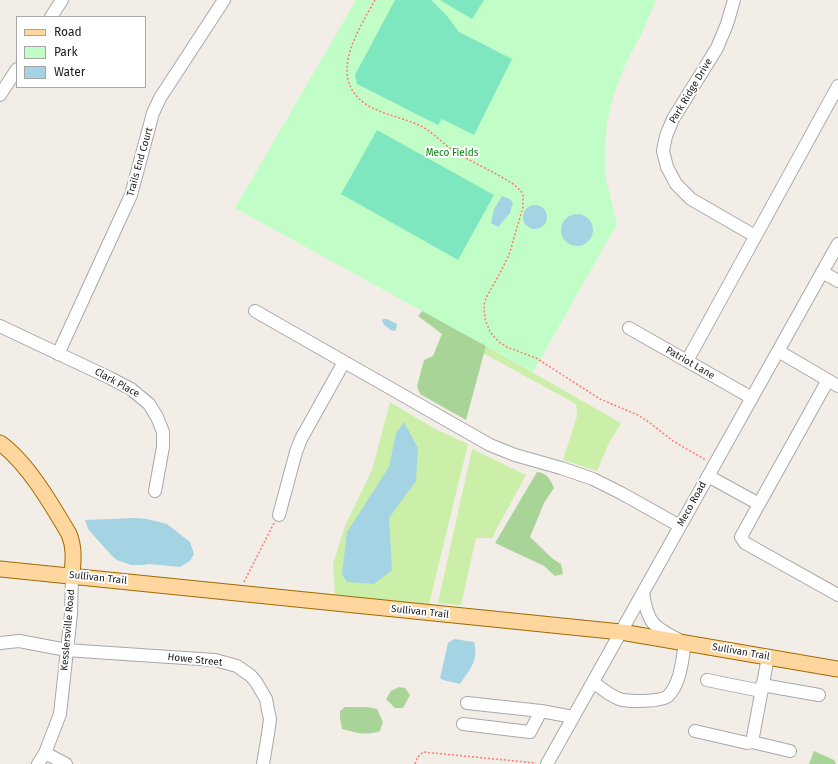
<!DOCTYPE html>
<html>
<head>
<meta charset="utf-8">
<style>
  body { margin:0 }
  #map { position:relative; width:838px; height:764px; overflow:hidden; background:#f2eee7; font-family:"Fira Sans",sans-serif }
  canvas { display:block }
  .legend { position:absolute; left:16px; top:16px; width:130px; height:72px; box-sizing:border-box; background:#fff; border:1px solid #a6a6a6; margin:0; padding:5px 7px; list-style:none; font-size:12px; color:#212121 }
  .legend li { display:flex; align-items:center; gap:8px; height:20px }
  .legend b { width:20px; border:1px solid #a6a6a6 }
</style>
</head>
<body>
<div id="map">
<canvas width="838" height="764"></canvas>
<ul class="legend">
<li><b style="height:5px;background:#ffd69e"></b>Road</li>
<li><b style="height:11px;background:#c1fec7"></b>Park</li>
<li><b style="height:11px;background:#a4d4e3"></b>Water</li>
</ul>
</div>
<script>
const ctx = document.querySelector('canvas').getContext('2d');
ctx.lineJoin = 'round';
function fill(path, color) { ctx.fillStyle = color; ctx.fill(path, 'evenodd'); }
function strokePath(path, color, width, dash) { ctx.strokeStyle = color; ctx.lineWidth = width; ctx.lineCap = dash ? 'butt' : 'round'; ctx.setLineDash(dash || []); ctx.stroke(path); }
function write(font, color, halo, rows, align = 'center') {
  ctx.font = font + ' "Fira Sans",sans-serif'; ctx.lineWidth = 4; ctx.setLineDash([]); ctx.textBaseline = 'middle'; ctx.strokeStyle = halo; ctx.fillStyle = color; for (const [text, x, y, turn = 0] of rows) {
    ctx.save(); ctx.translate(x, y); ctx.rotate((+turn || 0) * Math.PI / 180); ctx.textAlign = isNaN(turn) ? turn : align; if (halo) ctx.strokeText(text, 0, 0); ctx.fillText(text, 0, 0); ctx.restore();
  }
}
const grass = new Path2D(`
  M486,346L621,423L609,443L597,471L563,460L577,416L576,404L483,353Z
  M390,402L435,429L468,444L429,604L335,596L333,564L345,526L372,470Z
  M472,449L526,475L495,532L493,538H476L461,605L438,603Z`);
const forest = new Path2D(`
  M429,303L487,342L466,420L420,394L417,386L424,360L433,356L442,334L418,316Z
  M537,472C547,473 550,479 554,488L544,503L530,537L553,559L561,564L563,574L555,576L544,566L495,543Z
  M399,687L405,688L410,695L403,708H395L386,699L391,691Z
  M345,707H367L377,709L383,722L380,731C366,736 356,733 342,729L340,718V711Z
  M814,751L834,760L836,764H809Z`);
const park = new Path2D(`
  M356,0H656L643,31L626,63L614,94L607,122L605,149V174L617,224L533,372L235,208Z`);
const pitch = new Path2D(`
  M395,0H431L447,16L459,32L512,59L474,135L442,119L438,125L357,84L355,75Z
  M440,0H484L472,19Z
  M377,130L494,195L458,260L341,194Z`);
const water = new Path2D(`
  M502,196L510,199L513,203L510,213L498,227L491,223L494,209Z
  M523 217a12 12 0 1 1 24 0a12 12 0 1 1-24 0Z
  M561 230a16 16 0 1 1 32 0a16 16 0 1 1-32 0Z
  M383,319H387L397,324L396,330L392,331L384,325L382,321Z
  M404,422L418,448L416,481L389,518L392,570L374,584L347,582L342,574L347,532L389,467L396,433Z
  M134,518L147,519L167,524L190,542L194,554L190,561L180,567L149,564L143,565H131L117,560L112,556L88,529L85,520Z
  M454,639L474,642C479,661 470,669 460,684L443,680L440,678L448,643Z`);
const path = new Path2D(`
  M375,0C358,31 326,78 367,105C384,115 404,118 421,126C434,133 444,145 457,153C475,164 495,172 513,184L521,191L523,195V207L509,255L500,273L486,298L484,305L485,319L490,332L499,342L507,347L536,358L600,399L638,415L650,423L673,441L706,460
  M244,582L274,523
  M415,764L417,758L423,752L536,763`);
const minor = new Path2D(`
  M734,0L727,24L717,48L673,119L666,136L663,151L667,167L676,184L691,199L755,236
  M51,17L62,0
  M0,95L17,69
  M822,272L838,281
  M255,311L490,445L515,455L561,468L593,479L621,493L680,526
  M0,326L110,378L131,389L149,404L157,417L163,432V447L155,491
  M629,328L752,398
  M778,351L838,386
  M58,354L131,195L153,113L160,98L224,0
  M687,361L838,86
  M708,476L759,504L741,537L745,543L838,595
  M759,504L828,380
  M279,515L296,452L301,439L344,362
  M0,643L19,641L67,650L95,652L215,660L237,666L251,676L256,682L266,699L268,710L270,719L268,734L263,764
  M768,657L752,742L790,751
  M707,680L761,691
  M593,682C601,688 609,695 619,699C628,702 661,702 668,696C681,683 682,660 685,643C656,628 648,627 643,593
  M762,685L819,695
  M467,703L541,711L573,717
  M463,724L530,732L541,711
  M695,731L747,743L752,742
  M45,753L66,764
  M38,764L45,753L60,714L71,614L72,576
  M547,764L838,244`);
const major = new Path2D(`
  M0,443C27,462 52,505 69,534C75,549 73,561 72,576
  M0,569L621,632L838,669`);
const streetNames = [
  ["Park Ridge Drive",691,91,-59],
  ["Trails End Court",140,162,-74],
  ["Patriot Lane",690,363,30],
  ["Clark Place",117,383,29],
  ["Meco Road",692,504,-61],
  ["Sullivan Trail",98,578,6],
  ["Sullivan Trail",420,612,6],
  ["Kesslersville Road",68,630,-85],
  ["Sullivan Trail",741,652,10],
  ["Howe Street",195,660,6]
];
const parkNames = [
  ["Meco Fields",452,153]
];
fill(grass, '#cbefa9');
fill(forest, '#a9d498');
fill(park, '#c1fec7');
fill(pitch, '#7fe7c0');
fill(water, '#a4d4e3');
strokePath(minor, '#a8a8a8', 14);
strokePath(major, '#9d6b00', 17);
strokePath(path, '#ff7b6a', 1.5, [2, 2]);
strokePath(minor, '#fff', 12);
strokePath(major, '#ffd69e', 15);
write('10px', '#212121', '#fff', streetNames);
write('10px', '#03850f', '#fff', parkNames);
</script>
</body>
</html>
